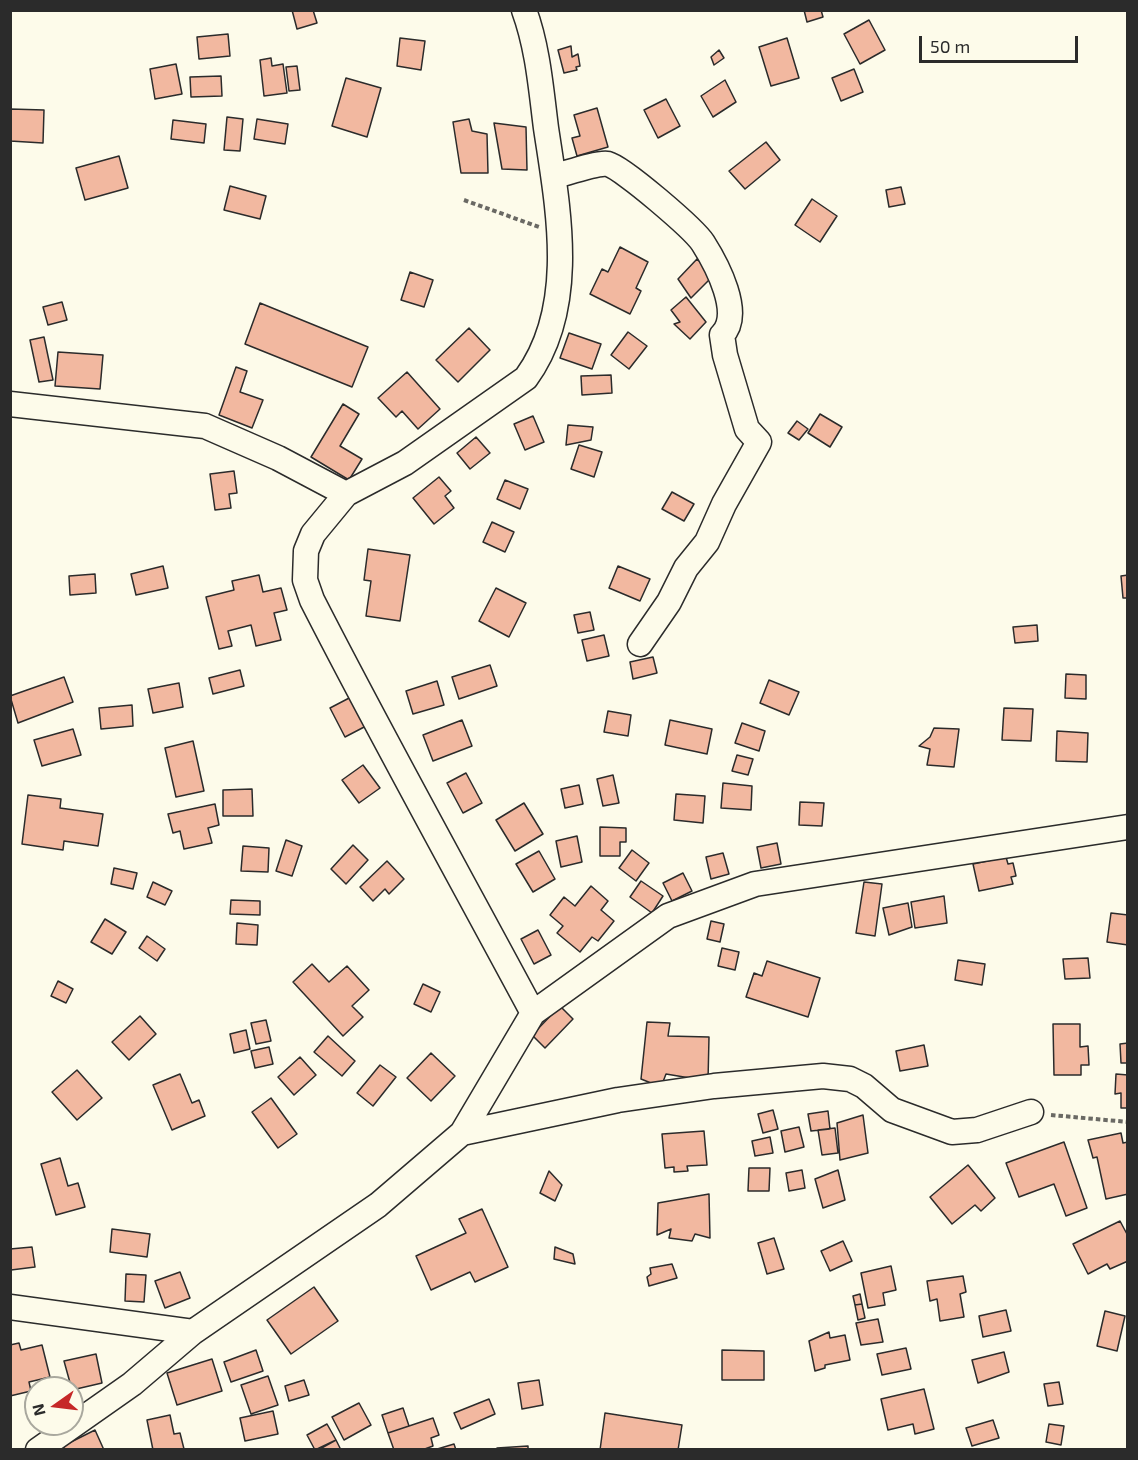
<!DOCTYPE html>
<html>
<head>
<meta charset="utf-8">
<style>
  body { margin:0 }
  #map { position:relative; width:1138px; height:1460px; overflow:hidden; background:#fdfbea; font-family:"Exo 2",sans-serif }
  canvas { display:block }
  .frame { position:absolute; inset:0; border:12px solid #2b2b2b; pointer-events:none }
  .north { position:absolute; left:24px; top:1376px; width:60px; height:60px; box-sizing:border-box; background:#fdfbea; border:2px solid #a9a89e; border-radius:50%; rotate:256deg; font-size:16px; font-weight:700; line-height:24px; text-align:center; color:#2b2b2b }
  .north::after { content:''; display:block; margin:auto; width:21px; height:27px; background:#c62828; clip-path:polygon(50% 0,100% 100%,50% 72%,0 100%) }
  .scale { position:absolute; left:919px; top:36px; width:159px; height:27px; box-sizing:border-box; border:3px solid #2b2b2b; border-top:0; padding-left:8px; font-size:18px; line-height:21px; white-space:nowrap; color:#2b2b2b; -webkit-text-stroke:4px #fdfbea; paint-order:stroke }
</style>
</head>
<body>
<div id="map">
<canvas width="1138" height="1460"></canvas>
<div class="frame"></div>
<div class="north">N</div>
<div class="scale">50 m</div>
</div>
<script>
const ctx = document.querySelector('canvas').getContext('2d');
ctx.lineJoin = 'round';
function fill(path, color) { ctx.fillStyle = color; ctx.fill(path, 'evenodd'); }
function strokePath(path, color, width, dash) { ctx.strokeStyle = color; ctx.lineWidth = width; ctx.lineCap = dash ? 'butt' : 'round'; ctx.setLineDash(dash || []); ctx.stroke(path); }
const building = new Path2D(`
  M292,10H313L317,23L297,29Z
  M804,10H821L823,17L807,22Z
  M869,20L885,50L860,64L844,34Z
  M228,34L230,56L199,59L197,37Z
  M400,38L425,41L421,70L397,66Z
  M787,38L799,78L771,86L759,47Z
  M571,46L572,57L578,54L580,66L576,67L577,70L564,73L558,50Z
  M719,50L724,58L714,65L711,57Z
  M271,58L272,66L283,64L287,93L264,96L260,60Z
  M176,64L182,94L155,99L150,69Z
  M297,66L300,90L289,91L286,67Z
  M854,69L863,92L841,101L832,78Z
  M221,76L222,96L191,97L190,77Z
  M346,78L381,88L367,137L332,126Z
  M725,80L736,102L713,117L701,96Z
  M666,99L680,126L658,138L644,110Z
  M597,108L608,147L577,156L572,138L580,136L574,115Z
  M10,109L44,110L43,143L10,141Z
  M227,117L243,119L240,151L224,150Z
  M257,119L288,124L285,144L254,139Z
  M469,119L472,131L487,134L488,173H461L453,122Z
  M173,120L206,124L204,143L171,139Z
  M494,123L526,127L527,170L502,169Z
  M766,142L780,160L745,189L729,171Z
  M119,156L128,188L85,200L76,168Z
  M230,186L266,196L260,219L224,210Z
  M901,187L905,204L889,207L886,190Z
  M812,199L837,216L820,242L795,225Z
  M620,247L648,262L636,288L641,291L630,314L590,294L602,269L608,272Z
  M697,259L714,275L691,298L678,279Z
  M410,272L433,280L424,307L401,300Z
  M686,297L706,322L690,339L674,324L680,322L671,310Z
  M62,302L67,320L48,325L43,307Z
  M260,303L368,347L352,387L245,344Z
  M469,328L490,350L458,382L436,360Z
  M628,332L647,346L629,369L611,355Z
  M569,333L601,344L592,369L560,358Z
  M44,337L53,380L39,382L30,340Z
  M58,352L103,355L100,389L55,386Z
  M236,367L247,371L240,392L263,400L252,428L219,415Z
  M407,372L440,409L418,429L402,411L396,417L378,398Z
  M611,375L612,393L582,395L581,376Z
  M343,404L359,414L340,446L362,459L349,480L311,457Z
  M820,414L842,427L830,447L808,433Z
  M533,416L544,442L525,450L514,424Z
  M797,421L808,429L799,440L788,433Z
  M568,425L593,427L591,440L566,445Z
  M476,437L490,453L470,469L457,453Z
  M579,445L602,452L594,477L571,469Z
  M234,471L237,493L229,494L231,508L215,510L210,474Z
  M439,477L451,491L445,496L454,508L434,524L413,498Z
  M505,480L528,489L520,509L497,499Z
  M672,492L694,504L684,521L662,509Z
  M492,522L514,532L505,552L483,542Z
  M368,549L410,555L400,621L366,616L371,581L364,580Z
  M163,566L168,588L136,595L131,574Z
  M618,566L650,579L640,601L609,588Z
  M95,574L96,593L70,595L69,576Z
  M259,575L263,592L281,588L287,610L274,613L281,640L256,646L251,625L228,631L232,646L219,649L206,597L234,590L232,581Z
  M1128,575V598H1123L1121,576Z
  M496,588L526,603L509,637L479,621Z
  M590,612L594,630L578,633L574,615Z
  M1037,625L1038,641L1015,643L1013,627Z
  M604,635L609,656L587,661L582,640Z
  M653,657L657,673L633,679L630,662Z
  M490,665L497,686L459,699L452,677Z
  M240,670L244,686L213,694L209,678Z
  M1066,674L1086,675V699L1065,698Z
  M64,677L73,702L18,723L10,696Z
  M769,680L799,692L789,715L760,703Z
  M437,681L444,705L413,714L406,691Z
  M179,683L183,707L153,713L148,689Z
  M353,696L368,725L345,737L330,708Z
  M132,705L133,726L101,729L99,708Z
  M1004,708L1033,709L1031,741L1002,740Z
  M608,711L631,715L628,736L604,732Z
  M462,720L472,746L433,761L423,735Z
  M670,720L712,729L707,754L665,745Z
  M742,723L765,731L759,751L735,743Z
  M934,728L959,729L954,767L927,765L930,749L919,746L930,737Z
  M73,729L81,755L42,766L34,740Z
  M1057,731L1088,733L1087,762L1056,761Z
  M193,741L204,791L176,797L165,748Z
  M737,755L753,759L748,775L732,771Z
  M363,765L380,788L359,803L342,780Z
  M466,773L482,803L463,813L447,783Z
  M613,775L619,803L603,806L597,779Z
  M723,783L752,786L751,810L721,808Z
  M579,785L583,804L565,808L561,789Z
  M252,789L253,816H223V790Z
  M676,794L705,796L703,823L674,820Z
  M28,795L61,799L60,808L103,814L98,846L64,841L63,850L22,844Z
  M800,802L824,803L822,826L799,825Z
  M524,803L543,834L515,851L496,820Z
  M215,804L219,825L208,828L212,843L184,849L180,831L173,833L168,814Z
  M600,827L626,828V842H620V856H600Z
  M577,836L582,862L561,867L556,841Z
  M286,840L302,846L292,876L276,871Z
  M777,843L781,864L761,868L757,847Z
  M353,845L368,860L346,884L331,869Z
  M243,846L269,848L268,872L241,871Z
  M632,850L649,863L636,881L619,868Z
  M539,851L555,879L533,892L516,864Z
  M723,853L729,874L711,879L706,857Z
  M1006,857L1008,864L1013,863L1016,876L1011,877L1013,884L979,891L973,864Z
  M387,861L404,879L389,894L385,889L373,901L360,887Z
  M114,868L137,873L133,889L111,884Z
  M683,873L692,891L672,901L663,883Z
  M641,881L663,896L652,913L630,897Z
  M153,882L172,891L165,905L147,897Z
  M864,882L882,884L875,936L856,933Z
  M591,886L608,901L601,910L614,921L598,941L592,937L580,952L557,933L563,926L550,915L564,897L575,906Z
  M944,896L947,923L915,928L911,902Z
  M231,900L260,901V915L230,914Z
  M908,903L912,927L889,935L883,908Z
  M1111,913L1128,915V945L1107,942Z
  M105,919L126,932L112,954L91,942Z
  M711,921L724,924L720,942L707,939Z
  M237,923L258,925L257,945L236,944Z
  M538,930L551,955L534,964L521,939Z
  M147,936L165,949L157,961L139,948Z
  M722,948L739,952L735,970L718,966Z
  M1088,958L1090,978L1065,979L1063,959Z
  M958,960L985,964L982,985L955,980Z
  M767,961L820,978L808,1017L746,997L754,973L762,976Z
  M312,964L329,982L347,966L369,990L352,1006L363,1017L343,1036L293,982Z
  M58,981L73,989L66,1003L51,996Z
  M423,984L440,992L431,1012L414,1004Z
  M560,1006L573,1019L545,1048L532,1035Z
  M140,1016L156,1034L129,1060L112,1042Z
  M266,1020L271,1041L256,1044L251,1023Z
  M647,1022L670,1023L668,1036L709,1037L708,1081L666,1074L661,1087L641,1079Z
  M1053,1024H1080V1047L1088,1046L1089,1065H1081V1075H1054Z
  M246,1030L250,1049L234,1053L230,1034Z
  M328,1036L355,1061L342,1076L314,1052Z
  M1128,1043V1063H1121L1120,1044Z
  M924,1045L928,1066L900,1071L896,1051Z
  M269,1047L273,1064L255,1068L251,1051Z
  M431,1053L455,1076L431,1101L407,1078Z
  M300,1057L316,1075L294,1095L278,1077Z
  M380,1065L396,1077L373,1106L357,1093Z
  M77,1070L102,1098L77,1120L52,1092Z
  M180,1074L192,1103L199,1100L205,1116L172,1130L153,1085Z
  M1116,1074L1128,1075V1108H1121V1093L1115,1094Z
  M271,1098L297,1134L278,1148L252,1112Z
  M773,1110L778,1129L763,1133L758,1114Z
  M828,1111L830,1129L811,1131L808,1114Z
  M863,1115L868,1153L840,1160L837,1123Z
  M799,1127L804,1147L785,1152L781,1131Z
  M835,1128L838,1153L822,1155L818,1130Z
  M704,1131L707,1165L687,1166L688,1171L674,1172V1167L665,1168L662,1134Z
  M1121,1133L1123,1143L1128,1142V1194L1106,1199L1097,1157L1093,1158L1088,1140Z
  M770,1137L773,1153L755,1156L752,1141Z
  M1064,1142L1087,1208L1066,1216L1054,1184L1019,1197L1006,1163Z
  M60,1158L68,1186L78,1183L85,1207L56,1215L41,1164Z
  M968,1165L995,1198L981,1211L975,1205L952,1224L930,1197Z
  M749,1168H770L769,1191H748Z
  M802,1170L805,1188L789,1191L786,1173Z
  M838,1170L845,1200L823,1208L815,1179Z
  M549,1171L562,1185L555,1201L540,1193Z
  M709,1194L710,1238L695,1234L692,1241L669,1238L671,1229L657,1235L658,1203Z
  M482,1209L508,1267L475,1282L470,1272L431,1290L416,1256L466,1233L459,1219Z
  M1120,1221L1128,1236V1261L1110,1269L1107,1264L1088,1274L1073,1244Z
  M112,1229L150,1234L147,1257L110,1252Z
  M774,1238L784,1269L767,1274L758,1243Z
  M843,1241L852,1261L830,1271L821,1251Z
  M32,1247L35,1267L11,1270L10,1249Z
  M555,1247L573,1254L575,1264L554,1259Z
  M672,1264L677,1278L649,1286L647,1277L651,1274L650,1268Z
  M891,1266L896,1290L883,1293L885,1305L868,1308L861,1273Z
  M180,1272L190,1298L165,1308L155,1281Z
  M126,1274L146,1275L144,1302L125,1301Z
  M963,1276L966,1292L960,1294L964,1317L940,1321L937,1299L930,1301L927,1281Z
  M314,1287L338,1321L291,1354L267,1320Z
  M860,1294L862,1304L855,1305L853,1296Z
  M862,1304L865,1318L858,1320L855,1305Z
  M1006,1310L1011,1331L983,1337L979,1316Z
  M1105,1311L1125,1316L1117,1351L1097,1346Z
  M878,1319L883,1342L861,1345L856,1323Z
  M829,1332L830,1338L845,1335L850,1360L825,1365V1368L815,1371L809,1341Z
  M19,1343L21,1350L42,1345L50,1377L29,1382L31,1391L10,1396V1345Z
  M906,1348L911,1369L882,1375L877,1354Z
  M256,1350L263,1371L231,1382L224,1362Z
  M722,1350L764,1351V1380H722Z
  M1004,1352L1009,1372L978,1383L972,1360Z
  M96,1354L102,1383L72,1390L64,1361Z
  M212,1359L222,1391L177,1405L167,1373Z
  M268,1376L278,1405L251,1414L241,1385Z
  M304,1380L309,1395L289,1401L285,1386Z
  M539,1380L543,1405L522,1409L518,1383Z
  M1059,1382L1063,1404L1048,1406L1044,1384Z
  M924,1389L934,1429L915,1434L913,1424L888,1430L881,1399Z
  M489,1399L495,1414L461,1429L454,1413Z
  M359,1403L371,1425L344,1440L332,1417Z
  M403,1408L409,1426L388,1433L382,1415Z
  M273,1411L278,1434L245,1441L240,1418Z
  M605,1413L682,1425L678,1450H600Z
  M170,1415L174,1434L180,1433L184,1449L153,1450L147,1420Z
  M433,1418L439,1435L431,1438L433,1446L422,1450H394L388,1433Z
  M993,1420L999,1438L972,1446L966,1428Z
  M327,1424L336,1440L315,1450L307,1435Z
  M1049,1424L1064,1426L1061,1445L1046,1442Z
  M95,1430L104,1450H65L63,1446Z
  M336,1440L341,1450H318Z
  M454,1444L456,1450H434Z
  M528,1446V1450H497V1448Z`);
const path = new Path2D(`
  M464,200L539,227
  M1051,1115L1128,1122`);
const minor = new Path2D(`
  M524,10C538,48 541,89 546,128C558,208 578,307 526,378L405,463L346,494L313,534L306,551L305,580L312,600C383,739 459,875 533,1013
  M555,176C567,173 598,162 608,164C623,168 694,229 703,243C717,265 743,314 722,335L725,355L747,429L759,442L724,504L707,542L686,568L669,602L640,644
  M10,404L205,426L278,458L346,494
  M462,1133L618,1100L714,1086L823,1076L850,1079L864,1086L892,1110L952,1132L977,1130L1031,1112
  M10,1307L193,1332
  M38,1450L132,1384L193,1332L378,1205L462,1133L533,1013L668,916L755,884L1128,827`);
fill(building, '#f2b8a0');
strokePath(building, '#2b2b2b', 1.5);
strokePath(minor, '#2b2b2b', 27);
strokePath(path, '#6a6964', 4, [4.5, 3]);
strokePath(minor, '#fdfbea', 24);
</script>
</body>
</html>
